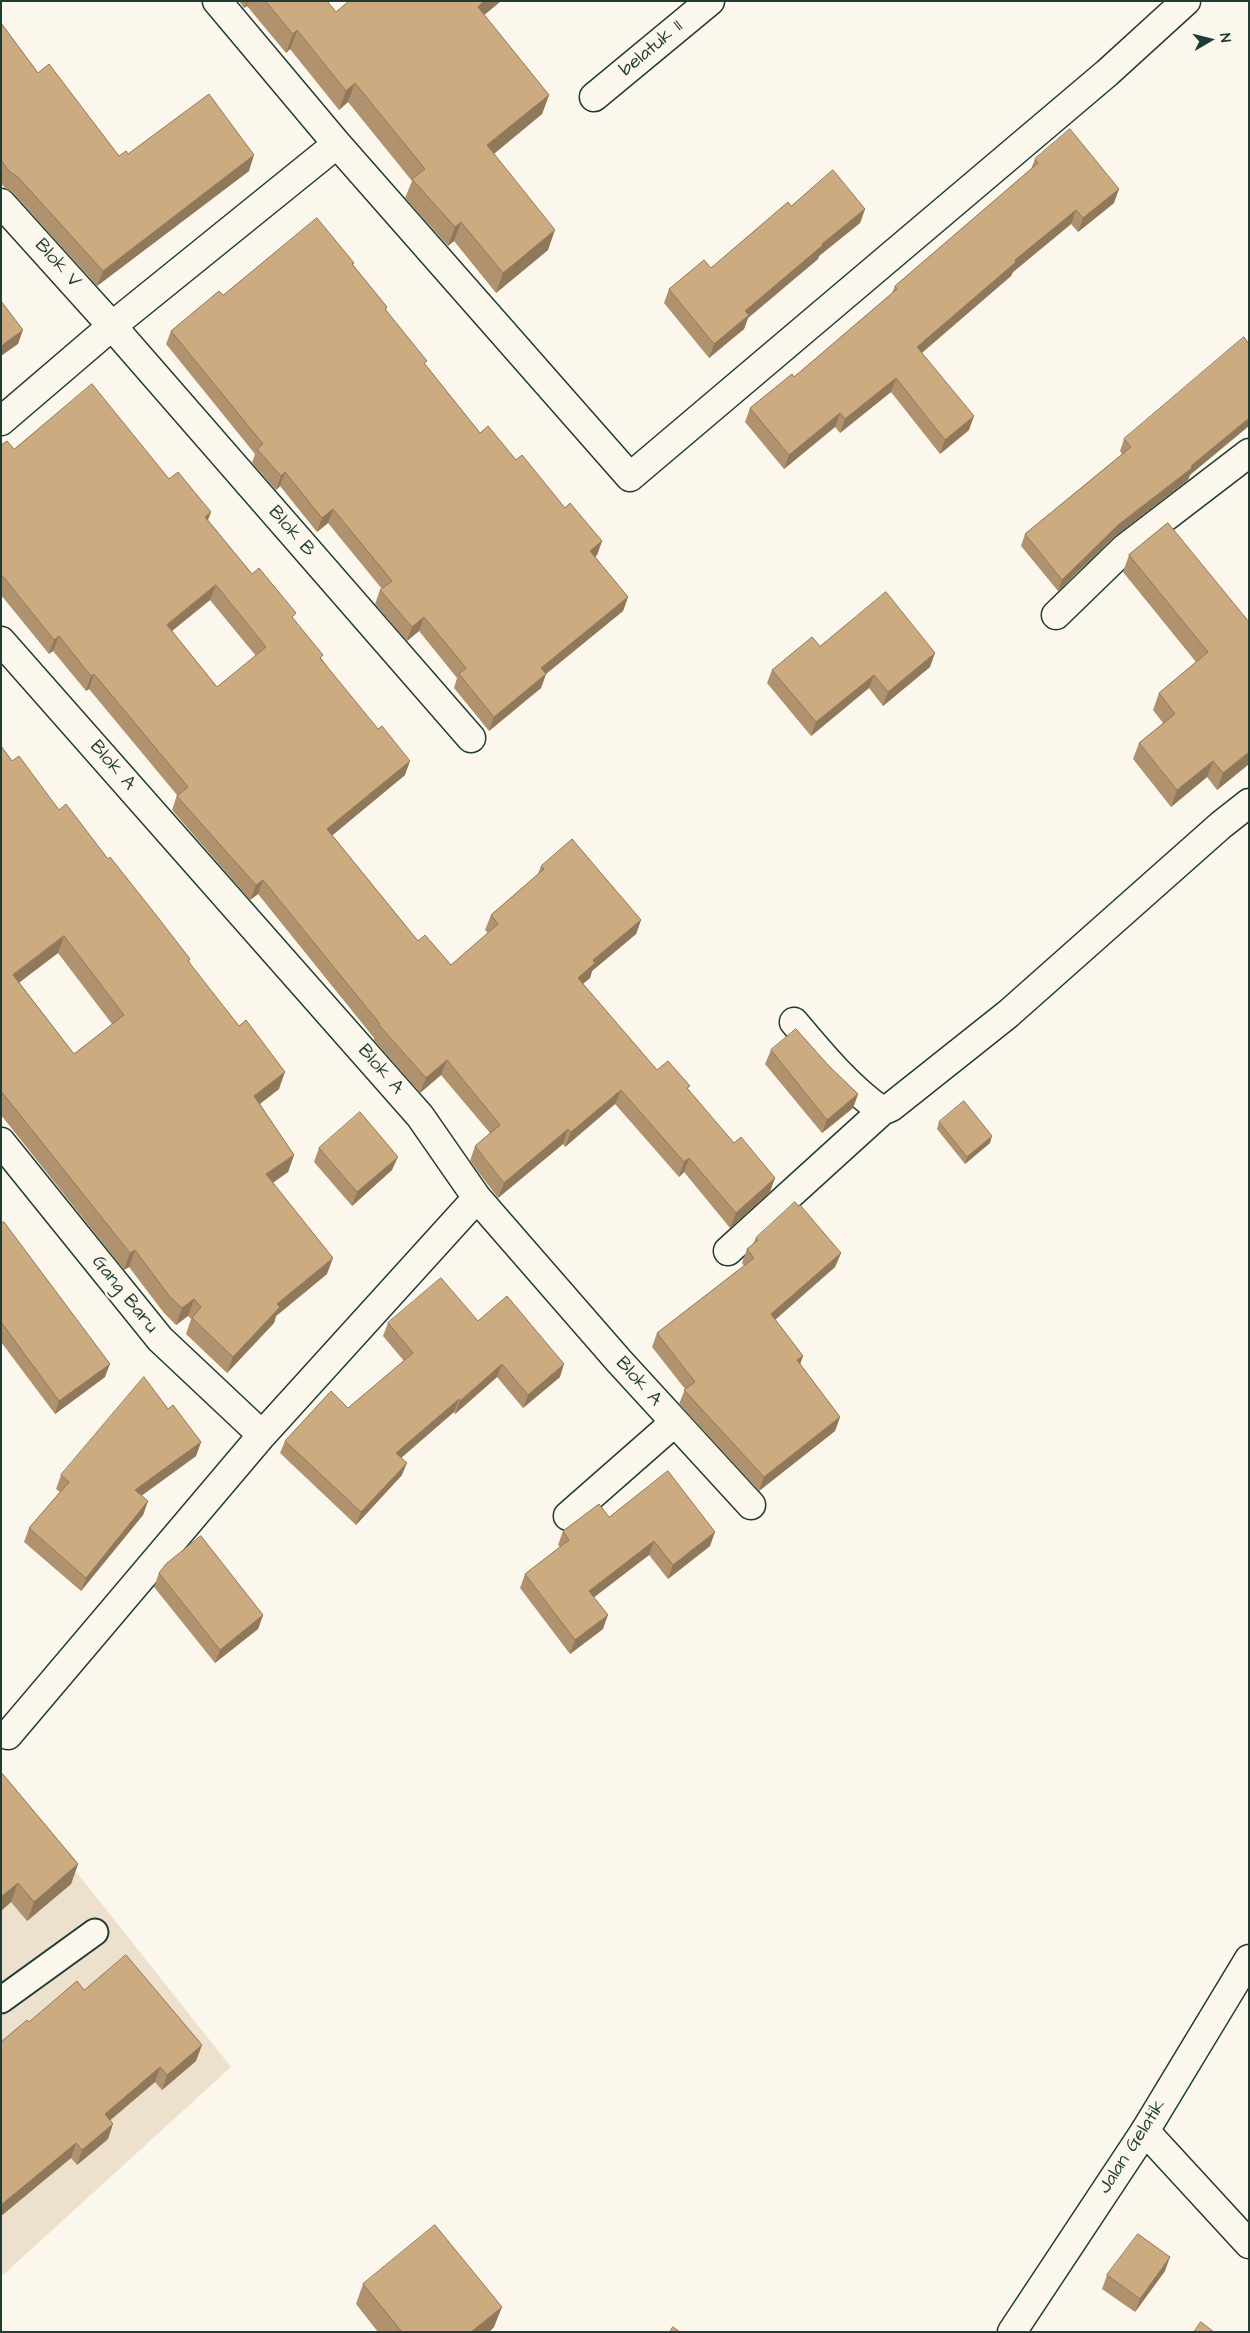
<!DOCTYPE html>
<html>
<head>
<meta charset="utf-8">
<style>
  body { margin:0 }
  #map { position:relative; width:1250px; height:2333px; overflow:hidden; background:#fbf7ec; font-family:"Architects Daughter",sans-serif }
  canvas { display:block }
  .frame { position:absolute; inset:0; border:2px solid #1f3d34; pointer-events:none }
  .north { position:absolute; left:1185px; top:15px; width:50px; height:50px; -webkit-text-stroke:4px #fbf7ec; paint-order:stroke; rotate:82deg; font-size:14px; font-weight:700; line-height:20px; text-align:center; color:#1f3d34 }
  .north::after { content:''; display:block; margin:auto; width:18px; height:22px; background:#1f3d34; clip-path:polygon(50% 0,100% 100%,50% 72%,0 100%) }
</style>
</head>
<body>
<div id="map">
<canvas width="1250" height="2333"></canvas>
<div class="frame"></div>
<div class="north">N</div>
</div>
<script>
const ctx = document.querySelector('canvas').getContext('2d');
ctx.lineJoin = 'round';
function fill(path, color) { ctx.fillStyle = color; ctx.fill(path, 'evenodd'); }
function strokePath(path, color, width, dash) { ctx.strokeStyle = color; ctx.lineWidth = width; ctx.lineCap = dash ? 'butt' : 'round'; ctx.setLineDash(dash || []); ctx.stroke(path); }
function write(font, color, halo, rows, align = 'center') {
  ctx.font = font + ' "Architects Daughter",sans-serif'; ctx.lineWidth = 5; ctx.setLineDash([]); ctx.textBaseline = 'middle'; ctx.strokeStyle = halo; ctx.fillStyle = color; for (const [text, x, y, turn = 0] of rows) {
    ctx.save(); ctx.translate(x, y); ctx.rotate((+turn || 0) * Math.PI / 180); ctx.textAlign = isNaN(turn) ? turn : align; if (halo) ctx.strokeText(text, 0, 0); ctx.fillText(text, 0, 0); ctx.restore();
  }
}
const built = new Path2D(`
  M1,1777L231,2067L3,2275L1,2273Z`);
const lane = new Path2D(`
  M1,2000L95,1932`);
const street = new Path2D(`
  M217,1L337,144L630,477L1107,73L1186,1
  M594,97L710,1
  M1,203L112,326L471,738
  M1,421L112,326L337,144
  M1056,615L1125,548L1249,453
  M1,641L420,1116L477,1198L619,1361L751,1505
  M794,1022C821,1054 847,1086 882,1111L891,1107L1008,1014L1221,825L1249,803
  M1,1142L160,1339L262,1435
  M728,1251L882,1111
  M568,1516L675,1422
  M8,1735L262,1435L477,1198
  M1145,2131L1249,2244`);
const secondary = new Path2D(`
  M1012,2332L1145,2131L1249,1959`);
const wall = new Path2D(`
  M239,1H327L336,12L349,1H501L484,15L549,95L542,114L494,154L548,250L496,293L454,241L448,246L405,198L412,181L348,102L339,110L290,49L286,53L247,6L244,8Z
  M1,23L38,73L119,156L128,154L249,171L97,286L13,193L5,188L1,183Z
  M1035,159L1114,203L1078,232L1071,224L1013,272L1011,276L922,353L969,430L940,454L891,392L840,433L835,427L784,469L745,422L750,408L794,377L892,293L895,286L1031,169Z
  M791,206L865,209L860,223L819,256L818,259L748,318L744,329L709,358L664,303L669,289L711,268Z
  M354,263L353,265L387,307L386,310L425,364L480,433L516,460L565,508L602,541L597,555L595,557L628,597L623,611L546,674L541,688L489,731L454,688L457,678L419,631L407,641L375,604L380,590L382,589L328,523L317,532L280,486L276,490L252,463L255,454L166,344L171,331L223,295Z
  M1124,439L1190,475L1188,480L1114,537L1058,591L1021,546L1025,534L1122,454L1120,451Z
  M1,445L14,449L169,479L211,512L208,520L252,574L294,620L405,775L332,835L418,941L451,965L488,933L485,930L491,915L538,874L541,866L641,920L636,934L592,971L590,978L583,984L657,1070L688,1089L770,1192L730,1228L684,1172L679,1177L615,1104L565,1147L563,1144L498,1198L470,1161L475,1146L490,1133L441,1075L420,1093L374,1040V1038L258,894L250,900L178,817L172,810L177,795L89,689L86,691L53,651L49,654L1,595ZM210,600L256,656L217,687L172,631Z
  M1168,523L1249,764L1217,790L1207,777L1171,807L1133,759L1139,743L1163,723L1153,710L1159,693L1196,662L1123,572L1129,555Z
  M820,646L930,667L883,706L869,688L811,736L767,683L772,670Z
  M1,746L12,761L59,810L108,859L190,959L189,962L279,1089L260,1104L294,1155L288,1172L273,1183L327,1274L276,1316L274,1323L227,1373L186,1334L191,1319L188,1316L176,1325L164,1313L129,1267L124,1270L1,1115ZM58,953L112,1024L74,1054L19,982Z
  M771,1050L858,1094L853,1108L822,1133L765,1064Z
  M939,1122L990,1143L965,1164L937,1129Z
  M319,1148L392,1170L352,1206L314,1162Z
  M1,1224L105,1377L55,1414L1,1342Z
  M756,1238L841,1253L835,1267L775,1319L803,1356L800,1364L840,1417L835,1431L759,1491L679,1404L685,1389L652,1347L657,1333L744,1266L742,1263L747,1249L753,1244Z
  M478,1321L560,1377L523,1408L497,1377L455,1414L454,1412L401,1457L402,1475L356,1525L280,1453L285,1441L348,1408L404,1361L383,1336L388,1323Z
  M168,1409L201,1442L196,1456L141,1496L148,1501L143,1515L81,1591L24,1542L29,1528L60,1492L56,1489L61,1475Z
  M609,1517L710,1546L668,1579L649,1555L594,1597L603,1629L570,1654L520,1588L525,1574L560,1547L558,1545L563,1531Z
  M159,1573L263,1615L258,1629L215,1663L154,1587Z
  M1,1772L78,1864L71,1884L27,1921L11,1902L1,1911Z
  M84,1990L196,2061L162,2090L155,2082L110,2120L108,2139L77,2165L71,2158L1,2216V2042L29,2022Z
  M1165,2271L1135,2312L1102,2289L1107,2275Z
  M363,2284L494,2327L489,2332H378L356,2304Z`);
const shadedWall = new Path2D(`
  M247,1H248L247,6L244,8Z
  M484,1H501L471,26L478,7Z
  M297,30L290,49L286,53L293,34Z
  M355,83L348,102L339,110L346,91Z
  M549,95L542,114L480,165L487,145Z
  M254,155L249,171L97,286L103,271Z
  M1119,189L1114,203L1078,232L1083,218Z
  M865,209L860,223L819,256L818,259L748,318L744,329L709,358L714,344L745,311L822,244Z
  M1076,210L1071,224L1013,272L1011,276L912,361L917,347L1015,260Z
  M461,222L454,241L448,246L455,227Z
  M555,230L548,250L496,293L503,273Z
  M23,330L18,344L1,356V346Z
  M896,378L891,392L840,433L845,419Z
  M840,413L835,427L784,469L789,455Z
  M974,416L969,430L940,454L945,440Z
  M1249,418V426L1190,475L1188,480L1114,537L1058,591L1062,580L1118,525Z
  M285,472L280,486L276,490L281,476Z
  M333,509L328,523L317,532L322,518Z
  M211,512L205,527V517Z
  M602,541L597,555L585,565L590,551Z
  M216,585L210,600L162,639L167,625Z
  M628,597L623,611L536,682L541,668Z
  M424,617L419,631L407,641L412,627Z
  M59,636L53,651L49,654L54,640Z
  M935,653L930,667L883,706L888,692Z
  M94,674L89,689L86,691L91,676Z
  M546,674L541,688L489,731L494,717Z
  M874,675L869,688L811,736L816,722Z
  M1249,752V764L1217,790L1223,773Z
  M410,761L405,775L322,844L327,829Z
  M1213,761L1207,777L1171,807L1177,790Z
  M263,880L258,894L250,900L256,885Z
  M641,920L636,934L592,971L590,978L573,992L578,978L593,960Z
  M64,936L58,953L7,992L13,975Z
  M447,1060L441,1075L420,1093L426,1078Z
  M285,1072L279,1089L248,1113L254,1096Z
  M621,1090L615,1104L565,1147L571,1132Z
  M858,1094L853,1108L822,1133L827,1120Z
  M568,1129L563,1144L498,1198L504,1183Z
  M992,1136L990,1143L965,1164L967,1157Z
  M294,1155L288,1172L260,1191L266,1174Z
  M398,1157L392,1170L352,1206L357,1192Z
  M689,1158L684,1172L679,1177L684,1162Z
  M775,1178L770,1192L730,1228L736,1213Z
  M135,1250L129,1267L124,1270L130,1253Z
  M841,1253L835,1267L766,1328L771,1314Z
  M333,1258L327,1274L276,1316L274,1323L227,1373L233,1357L277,1304Z
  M194,1299L188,1316L176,1325L182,1308Z
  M803,1356L798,1370L797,1360Z
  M110,1364L105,1377L55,1414L59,1401Z
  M502,1364L497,1377L455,1414L460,1401Z
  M564,1364L560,1377L523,1408L528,1395Z
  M459,1399L454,1412L392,1466L396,1453Z
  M840,1417L835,1431L759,1491L764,1477Z
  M201,1442L196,1456L130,1504L135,1490Z
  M407,1463L402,1475L356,1525L361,1512Z
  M148,1501L143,1515L81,1591L86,1578Z
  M715,1532L710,1546L668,1579L673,1565Z
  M654,1541L649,1555L584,1605L589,1591Z
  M263,1615L258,1629L215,1663L220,1650Z
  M608,1615L603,1629L570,1654L575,1640Z
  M78,1864L71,1884L27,1921L34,1902Z
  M18,1883L11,1902L1,1911V1897Z
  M202,2045L196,2061L162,2090L167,2075Z
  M160,2067L155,2082L100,2129L105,2114Z
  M113,2124L108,2139L77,2165L82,2150Z
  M76,2143L71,2158L1,2216V2205Z
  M1170,2257L1165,2271L1135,2312L1140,2299Z
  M502,2307L494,2327L489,2332H471Z`);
const building = new Path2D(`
  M266,1H327L336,12L349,1H484L478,7L549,95L487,145L555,230L503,273L461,222L455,227L412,179L425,169L355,83L346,91L297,30L293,34Z
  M1,23L38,73L49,64L119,156L126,151L128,154L209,94L254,155L103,271L18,177L10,172L1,160Z
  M1070,129L1119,189L1083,218L1076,210L1015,260L1016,262L917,347L974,416L945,440L896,378L845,419L840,413L789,455L750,408L792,374L794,377L897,289L895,286L1038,163L1035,159Z
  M833,170L865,209L822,244L823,245L745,311L749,315L714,344L669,289L704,260L711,268L788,202L791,206Z
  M317,218L354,263L352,264L387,307L385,309L427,361L424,363L480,433L488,426L516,460L522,455L565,508L570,503L602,541L590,551L628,597L541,668L546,674L494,717L459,674L466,668L424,617L412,627L380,590L392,581L333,509L322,518L285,472L281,476L257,449L263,444L171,331L219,291L223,295Z
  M1,301L23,330L1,346Z
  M1244,337L1249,344V418L1191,466L1192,468L1118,525L1062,580L1025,534L1131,447L1124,439Z
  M92,384L169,479L178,472L211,512L205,517L252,574L259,568L296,613L292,617L323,655L320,658L378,729L382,726L410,761L327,829L418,941L425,935L451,965L498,924L491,915L544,869L541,866L572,839L641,920L593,960L595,963L578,978L657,1070L668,1061L690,1086L687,1088L734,1143L741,1137L775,1178L736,1213L689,1158L684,1162L621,1090L571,1132L568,1129L504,1183L475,1146L500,1125L447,1060L426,1078L379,1025L380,1024L263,880L256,885L183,803L177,796L188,787L94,674L91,676L59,636L54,640L1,574V445L7,441L14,449ZM216,585L266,647L217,687L167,625Z
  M1168,523L1249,622V752L1223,773L1213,761L1177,790L1139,743L1175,714L1159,693L1208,652L1129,555Z
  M886,592L935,653L888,692L874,675L816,722L772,670L812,637L820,646Z
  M1,746L12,761L19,756L59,810L66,804L108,859L110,857L156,915L190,959L188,961L239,1026L246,1020L285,1072L254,1096L294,1155L266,1174L333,1258L277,1304L280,1307L233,1357L192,1318L201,1307L194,1299L182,1308L170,1297L135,1250L130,1253L1,1091ZM64,936L124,1015L74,1054L13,975Z
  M796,1029L829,1066L858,1094L827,1120L771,1050Z
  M964,1101L992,1136L967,1157L939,1122Z
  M360,1112L398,1157L357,1192L319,1148Z
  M795,1202L798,1206L800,1205L841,1253L771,1314L803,1356L797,1360L840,1417L764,1477L684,1390L695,1382L657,1333L754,1258L747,1249L758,1240L756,1238Z
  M4,1222L110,1364L59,1401L1,1322V1224Z
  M441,1278L478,1321L507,1296L564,1364L528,1395L502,1364L460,1401L459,1399L396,1453L407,1463L361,1512L285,1441L331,1391L348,1408L413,1353L388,1323Z
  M144,1377L168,1409L173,1405L201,1442L135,1490L148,1501L86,1578L29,1528L69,1482L61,1475Z
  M668,1471L715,1532L673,1565L654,1541L589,1591L608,1615L575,1640L525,1574L569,1540L563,1531L599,1504L609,1517Z
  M201,1536L263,1615L220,1650L159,1573L166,1564Z
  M1,1772L78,1864L34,1902L18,1883L1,1897Z
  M126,1955L202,2045L167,2075L160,2067L105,2114L113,2124L82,2150L76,2143L1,2205V2042L27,2020L29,2022L77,1981L84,1990Z
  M435,2225L502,2307L471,2332H402L363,2284Z
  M1138,2234L1170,2257L1140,2299L1107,2275Z
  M1201,2322L1214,2332H1194Z
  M673,2327L680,2332H670Z`);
const streetNames = [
  ["belatuk 11",652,49,-40],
  ["Blok V",57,264,48],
  ["Blok B",291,532,49],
  ["Blok A",112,766,49],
  ["Blok A",380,1070,49],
  ["Gang Baru",124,1295,51],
  ["Blok A",638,1382,48],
  ["Jalan Gelatik",1133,2147,-57]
];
fill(built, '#ede0cc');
strokePath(lane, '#1f3d34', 29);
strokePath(street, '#1f3d34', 31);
strokePath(secondary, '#1f3d34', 31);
strokePath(lane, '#fbf7ec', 25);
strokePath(street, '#fbf7ec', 28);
strokePath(secondary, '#fbf7ec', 28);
fill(wall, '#b0936e');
fill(shadedWall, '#90785a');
fill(building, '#cdab80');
strokePath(building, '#90785a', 1);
write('19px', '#1f3d34', '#fbf7ec', streetNames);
</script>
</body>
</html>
